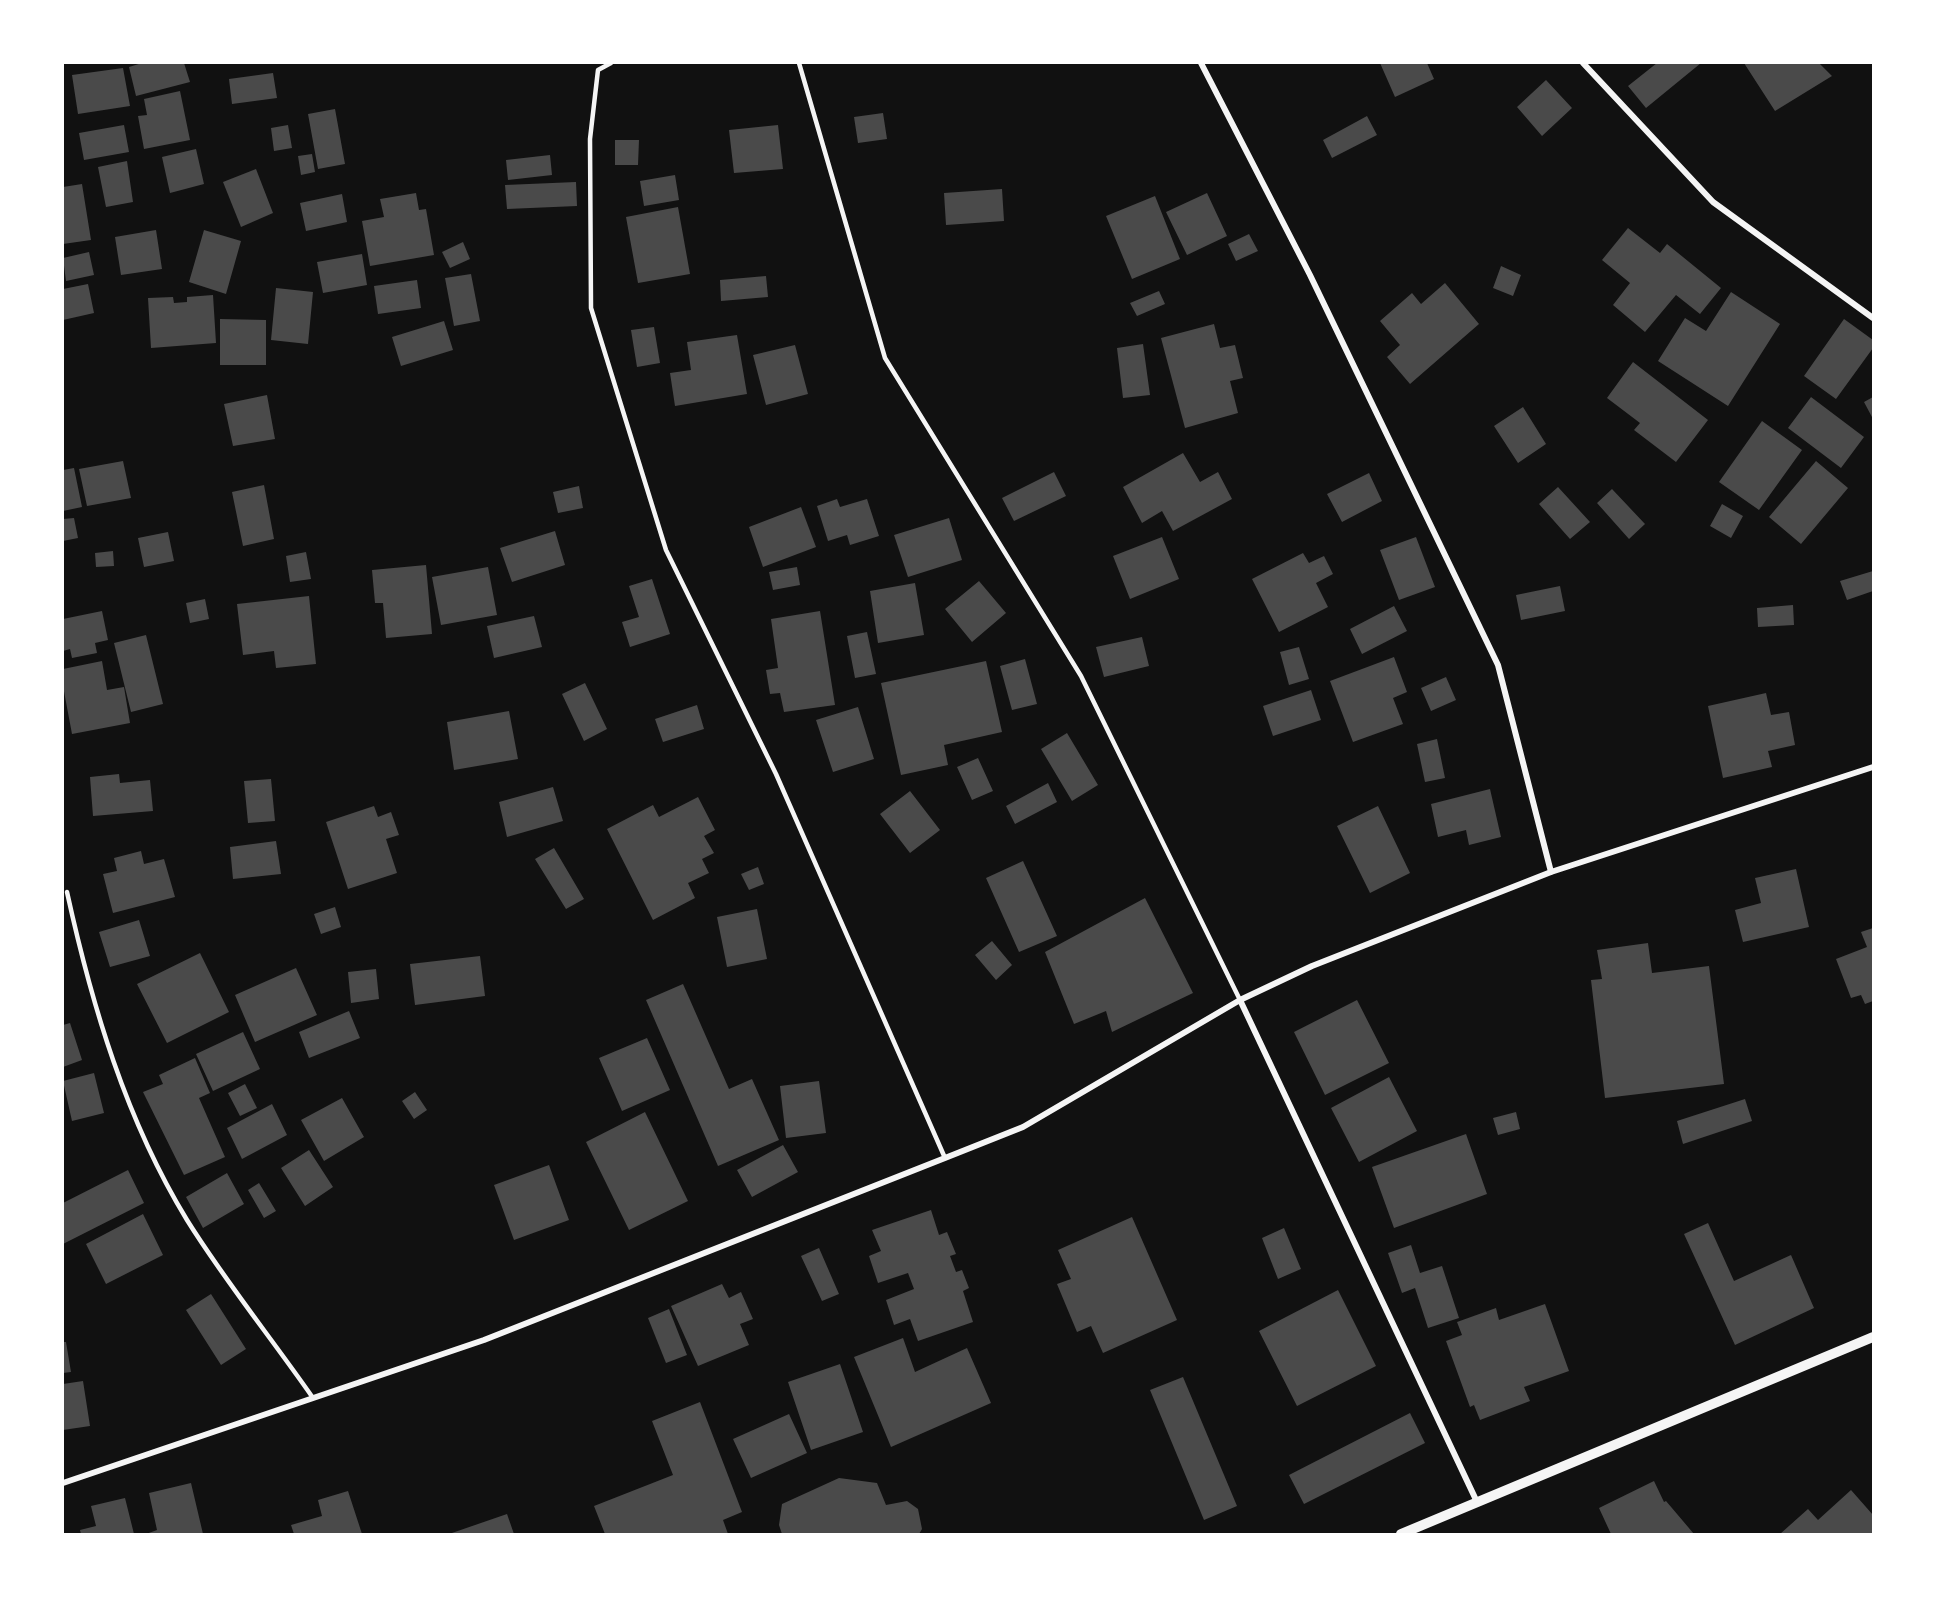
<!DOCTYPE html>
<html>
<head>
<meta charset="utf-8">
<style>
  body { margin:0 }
  #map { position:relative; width:1936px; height:1597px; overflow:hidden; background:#111; font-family:Ubuntu,sans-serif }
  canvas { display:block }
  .frame { position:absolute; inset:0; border:64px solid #fff; pointer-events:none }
</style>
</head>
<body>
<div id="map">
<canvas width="1936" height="1597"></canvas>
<div class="frame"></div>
</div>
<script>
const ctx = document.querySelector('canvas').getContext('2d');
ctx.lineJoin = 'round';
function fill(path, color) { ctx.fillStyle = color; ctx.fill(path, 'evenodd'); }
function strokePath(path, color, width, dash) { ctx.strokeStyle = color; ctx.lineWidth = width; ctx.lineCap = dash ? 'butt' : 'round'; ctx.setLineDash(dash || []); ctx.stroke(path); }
const building = new Path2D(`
  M142,63H184L190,82L136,96L129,67Z
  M1380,63H1427L1434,79L1395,97Z
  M1657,63H1701L1646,108L1628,86Z
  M1744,63H1819L1832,76L1775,111Z
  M123,68L130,106L78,114L72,75Z
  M273,73L277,98L232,104L229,79Z
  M1546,80L1572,108L1542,136L1517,107Z
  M180,91L190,140L144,149L138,116L147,115L144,99Z
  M335,109L345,164L318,169L308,114Z
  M883,113L887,139L858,143L854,117Z
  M1367,116L1377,135L1332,158L1323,140Z
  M124,125L129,152L84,160L79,133Z
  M288,125L292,148L274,151L271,128Z
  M778,125L783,169L734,173L729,130Z
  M615,140H639L638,165H615Z
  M196,149L204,184L170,193L162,157Z
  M312,154L315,172L301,175L298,156Z
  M550,155L552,175L508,180L506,160Z
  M127,161L133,202L106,207L98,167Z
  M256,169L273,213L241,227L223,182Z
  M675,175L679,200L644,206L640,181Z
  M576,182L577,206L507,209L505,185Z
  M82,184L91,240L63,244V187Z
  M1002,189L1004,221L946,225L944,193Z
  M416,193L419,210L426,209L434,255L370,266L362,221L384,217L380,199Z
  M1207,193L1227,236L1187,255L1166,212Z
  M342,194L347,222L306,231L300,203Z
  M1155,196L1180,259L1132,279L1106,216Z
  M678,207L690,274L638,283L626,217Z
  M1628,228L1660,253L1667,244L1721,288L1700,314L1676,295L1645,332L1613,305L1630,283L1602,260Z
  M156,230L162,269L121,275L115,237Z
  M204,230L241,241L226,294L189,282Z
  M1249,234L1258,251L1236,261L1228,244Z
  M463,242L470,259L450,268L442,252Z
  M89,252L94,275L66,281L63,258Z
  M362,254L367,285L323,293L317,262Z
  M1501,266L1521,275L1513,296L1493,288Z
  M471,274L480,321L454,326L445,278Z
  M766,276L768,297L721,301L720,280Z
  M417,280L421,308L378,314L374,286Z
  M1445,283L1479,324L1410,384L1387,357L1400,345L1380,321L1412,293L1421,304Z
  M88,284L94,313L63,320V289Z
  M276,288L313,292L308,344L271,340Z
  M1159,291L1165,304L1137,316L1130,303Z
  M1731,292L1780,324L1728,406L1658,361L1685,318L1706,331Z
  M213,295L216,343L151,348L148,298L173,297L174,303L187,302V297Z
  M220,319L266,320V365H220Z
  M1844,319L1873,340V348L1836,399L1804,376Z
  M444,321L453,350L401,366L392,337Z
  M1214,324L1220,348L1235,345L1243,378L1230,381L1238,413L1185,428L1161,338Z
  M654,327L660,363L637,367L631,330Z
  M737,335L747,394L675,406L670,373L691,370L687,342Z
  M1143,344L1150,395L1123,398L1117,348Z
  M795,345L808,394L766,405L753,355Z
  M1633,362L1708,420L1676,462L1634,430L1640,423L1607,398Z
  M267,395L275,439L233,446L224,404Z
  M1811,397L1864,437L1841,468L1788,428Z
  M1873,397V419L1864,402Z
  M1523,407L1546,444L1518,463L1494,426Z
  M1762,421L1802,450L1759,510L1719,482Z
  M1183,453L1200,482L1218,472L1232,499L1173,531L1162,511L1142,523L1123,487Z
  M123,461L131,498L87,506L79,469Z
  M1816,461L1848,488L1801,544L1769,517Z
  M74,468L82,507L63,511V470Z
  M1054,472L1066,496L1014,521L1002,498Z
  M1369,473L1382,501L1342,522L1327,494Z
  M264,485L274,539L243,546L232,492Z
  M579,486L583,508L558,513L553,492Z
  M1558,487L1590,522L1570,539L1539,504Z
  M1612,489L1645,524L1629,539L1597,503Z
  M837,499L840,507L867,499L879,536L850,545L847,535L828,541L817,506Z
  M1722,504L1743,516L1731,538L1710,526Z
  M801,507L816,547L763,567L749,527Z
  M74,518L78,538L63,541V519Z
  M949,518L962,560L908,577L894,535Z
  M555,531L565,565L512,582L500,548Z
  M168,532L174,561L144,567L138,538Z
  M1162,537L1179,579L1130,599L1113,556Z
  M1416,537L1435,587L1399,600L1380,550Z
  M113,551L114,566L96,567L95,553Z
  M306,552L311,579L290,582L286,556Z
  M1303,553L1309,563L1324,556L1333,574L1316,583L1328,607L1279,632L1252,579Z
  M426,565L432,634L386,638L383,603H375L372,570Z
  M488,567L497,615L441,625L432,577Z
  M797,567L800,585L773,590L769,572Z
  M1873,571V591L1847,600L1840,581Z
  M652,579L670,634L630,647L622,622L639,617L629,586Z
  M979,581L1006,613L972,642L945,609Z
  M915,583L924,635L878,643L870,591Z
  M1560,586L1565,611L1521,620L1516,595Z
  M309,596L316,664L276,668L274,651L243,655L237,604Z
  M205,599L209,619L190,623L186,603Z
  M1793,605L1794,625L1758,627L1757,608Z
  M1394,606L1407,631L1362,654L1350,629Z
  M102,611L108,640L95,643L97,653L72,658L70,649L63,651V619Z
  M820,611L835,705L784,712L780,693L770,694L766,670L778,668L771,619Z
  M534,616L542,647L494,658L487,626Z
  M867,632L876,674L855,678L847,636Z
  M146,635L163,704L131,712L114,643Z
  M1142,637L1149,666L1104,677L1096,647Z
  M1299,647L1309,679L1289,685L1280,652Z
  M1394,657L1407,692L1393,698L1403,724L1353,742L1330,681Z
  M1025,659L1037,704L1012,710L1000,666Z
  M102,661L107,690L124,687L130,723L72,734L63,686V669Z
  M986,661L1002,732L944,745L948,765L901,775L881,683Z
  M1446,677L1456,700L1431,711L1421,688Z
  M585,683L607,729L584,741L562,694Z
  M1311,690L1321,720L1273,736L1263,706Z
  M1766,693L1771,715L1789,712L1795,745L1768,751L1772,767L1723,778L1708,706Z
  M697,705L704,729L663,742L655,719Z
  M858,707L874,759L833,772L816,720Z
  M509,711L518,759L454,770L447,722Z
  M1067,733L1098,785L1072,801L1041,749Z
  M1437,739L1445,778L1425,782L1417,744Z
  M978,758L993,791L972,800L957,767Z
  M119,774L120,783L150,780L153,811L93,816L90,777Z
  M271,779L275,821L248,823L244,781Z
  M1048,783L1057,802L1015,824L1006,806Z
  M553,787L563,821L507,837L499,802Z
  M1490,789L1501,837L1469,845L1466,830L1438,837L1431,804Z
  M910,791L940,830L910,853L880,814Z
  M698,797L715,830L704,836L714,853L702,859L709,873L688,883L695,898L653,920L607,829L653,805L659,817Z
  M374,806L378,817L391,812L399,835L386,839L397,873L348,889L326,822Z
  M1378,806L1410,873L1370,893L1337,826Z
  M276,841L281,874L233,879L230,847Z
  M554,848L584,899L566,909L535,859Z
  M141,851L144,864L164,859L175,897L113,913L103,874L117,871L114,858Z
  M1023,861L1057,936L1019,952L986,878Z
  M758,867L764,884L749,890L741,874Z
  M1796,869L1809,927L1743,942L1735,910L1761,903L1755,878Z
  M1145,898L1193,993L1112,1032L1106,1011L1074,1024L1045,952Z
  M335,907L341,927L321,934L314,914Z
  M757,909L767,959L727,967L717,917Z
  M139,920L150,956L110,967L99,932Z
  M1873,928V1001L1865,1004L1861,995L1851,998L1836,959L1867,947L1861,932Z
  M992,941L1012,965L996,980L975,955Z
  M1648,943L1652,973L1709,966L1724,1084L1605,1098L1591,980L1602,979L1597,950Z
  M200,953L229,1012L167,1043L137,984Z
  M480,956L485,996L415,1005L410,964Z
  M296,968L317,1015L255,1042L235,995Z
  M376,969L379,999L351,1003L348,972Z
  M683,984L729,1089L752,1079L779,1140L718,1166L646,1000Z
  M1357,1000L1389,1063L1325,1095L1294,1032Z
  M349,1011L360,1038L309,1058L299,1032Z
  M70,1023L82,1060L63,1067V1025Z
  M243,1032L260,1069L213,1091L196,1054Z
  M647,1038L670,1090L622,1111L599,1058Z
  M195,1058L210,1093L199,1098L225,1157L184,1175L143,1092L163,1084L159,1075Z
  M94,1073L104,1113L72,1121L63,1081Z
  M1389,1077L1417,1131L1359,1162L1331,1108Z
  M819,1081L826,1133L786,1138L780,1086Z
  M245,1084L257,1108L240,1116L228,1093Z
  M415,1092L427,1110L414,1119L402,1101Z
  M342,1098L364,1137L324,1161L301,1120Z
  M1745,1099L1752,1121L1683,1144L1677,1121Z
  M272,1104L287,1135L242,1159L227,1128Z
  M645,1112L688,1201L629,1230L586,1142Z
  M1516,1112L1520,1129L1498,1135L1493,1118Z
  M1466,1134L1487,1194L1394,1228L1372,1167Z
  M783,1145L798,1172L752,1197L737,1170Z
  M309,1150L333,1187L305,1206L281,1168Z
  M549,1165L569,1220L514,1240L494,1185Z
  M128,1170L144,1203L63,1244V1203Z
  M227,1173L244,1204L203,1228L186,1197Z
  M259,1183L276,1211L264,1218L248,1190Z
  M931,1210L939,1235L947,1232L956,1254L950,1256L956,1272L962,1270L969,1288L963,1291L973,1322L918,1341L910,1319L894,1325L886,1300L914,1289L908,1273L878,1283L869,1256L881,1251L872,1230Z
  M143,1214L163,1255L106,1284L86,1244Z
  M1132,1217L1177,1320L1103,1353L1091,1326L1077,1332L1057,1284L1071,1279L1058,1250Z
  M1708,1223L1734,1281L1791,1255L1814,1308L1735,1345L1684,1234Z
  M1284,1228L1301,1269L1278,1279L1262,1238Z
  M1411,1245L1420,1273L1442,1266L1459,1318L1428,1328L1415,1288L1402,1293L1388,1253Z
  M819,1248L839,1294L822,1301L801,1256Z
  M722,1284L729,1298L741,1292L753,1319L740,1324L749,1345L698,1366L671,1306Z
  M1338,1290L1376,1366L1297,1406L1259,1331Z
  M211,1294L246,1349L221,1365L186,1310Z
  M1545,1304L1569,1371L1524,1387L1530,1401L1480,1420L1474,1405L1470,1407L1446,1341L1462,1335L1457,1322L1496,1308L1499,1320Z
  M669,1309L687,1355L666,1363L648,1318Z
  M903,1338L915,1372L967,1348L991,1403L891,1447L854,1357Z
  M63,1342H66L71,1372L63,1373Z
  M840,1364L863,1432L811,1450L788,1382Z
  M1183,1377L1237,1506L1204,1520L1150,1390Z
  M83,1381L90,1426L63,1430V1384Z
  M700,1402L742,1512L723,1520L728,1534H605L594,1506L673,1475L652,1421Z
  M1410,1413L1425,1443L1304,1504L1289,1475Z
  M789,1414L807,1453L751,1478L733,1439Z
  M839,1478L877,1483L886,1505L907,1501L918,1509L922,1529L919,1534H782L779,1525L782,1504Z
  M1654,1481L1664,1502L1666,1501L1694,1534H1611L1599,1508Z
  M191,1483L203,1534H146L157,1530L149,1493Z
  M1851,1490L1873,1515V1534H1780L1808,1509L1818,1520Z
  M348,1491L362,1534H294L291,1525L322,1516L318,1500Z
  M125,1498L134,1534H81L80,1530L96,1526L91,1506Z
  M507,1514L514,1534H449Z`);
const service = new Path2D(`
  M611,63L598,70L590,139L591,308L666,550L776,774L945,1158
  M799,63L885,358L1081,676L1240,1000
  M67,892C92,1006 126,1120 187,1220C225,1281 272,1339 313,1398`);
const minor = new Path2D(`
  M1201,63L1310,275L1498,665L1551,872
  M1583,63L1713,202L1873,318
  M1240,1000L1477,1502
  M63,1483L484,1340L945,1158L1023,1127L1240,1000L1312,966L1551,872L1873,767`);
const tertiary = new Path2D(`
  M1401,1534L1873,1337`);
fill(building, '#4a4a4a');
strokePath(service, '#f5f5f5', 4.5);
strokePath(minor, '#f5f5f5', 6);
strokePath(tertiary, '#f5f5f5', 10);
</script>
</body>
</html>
